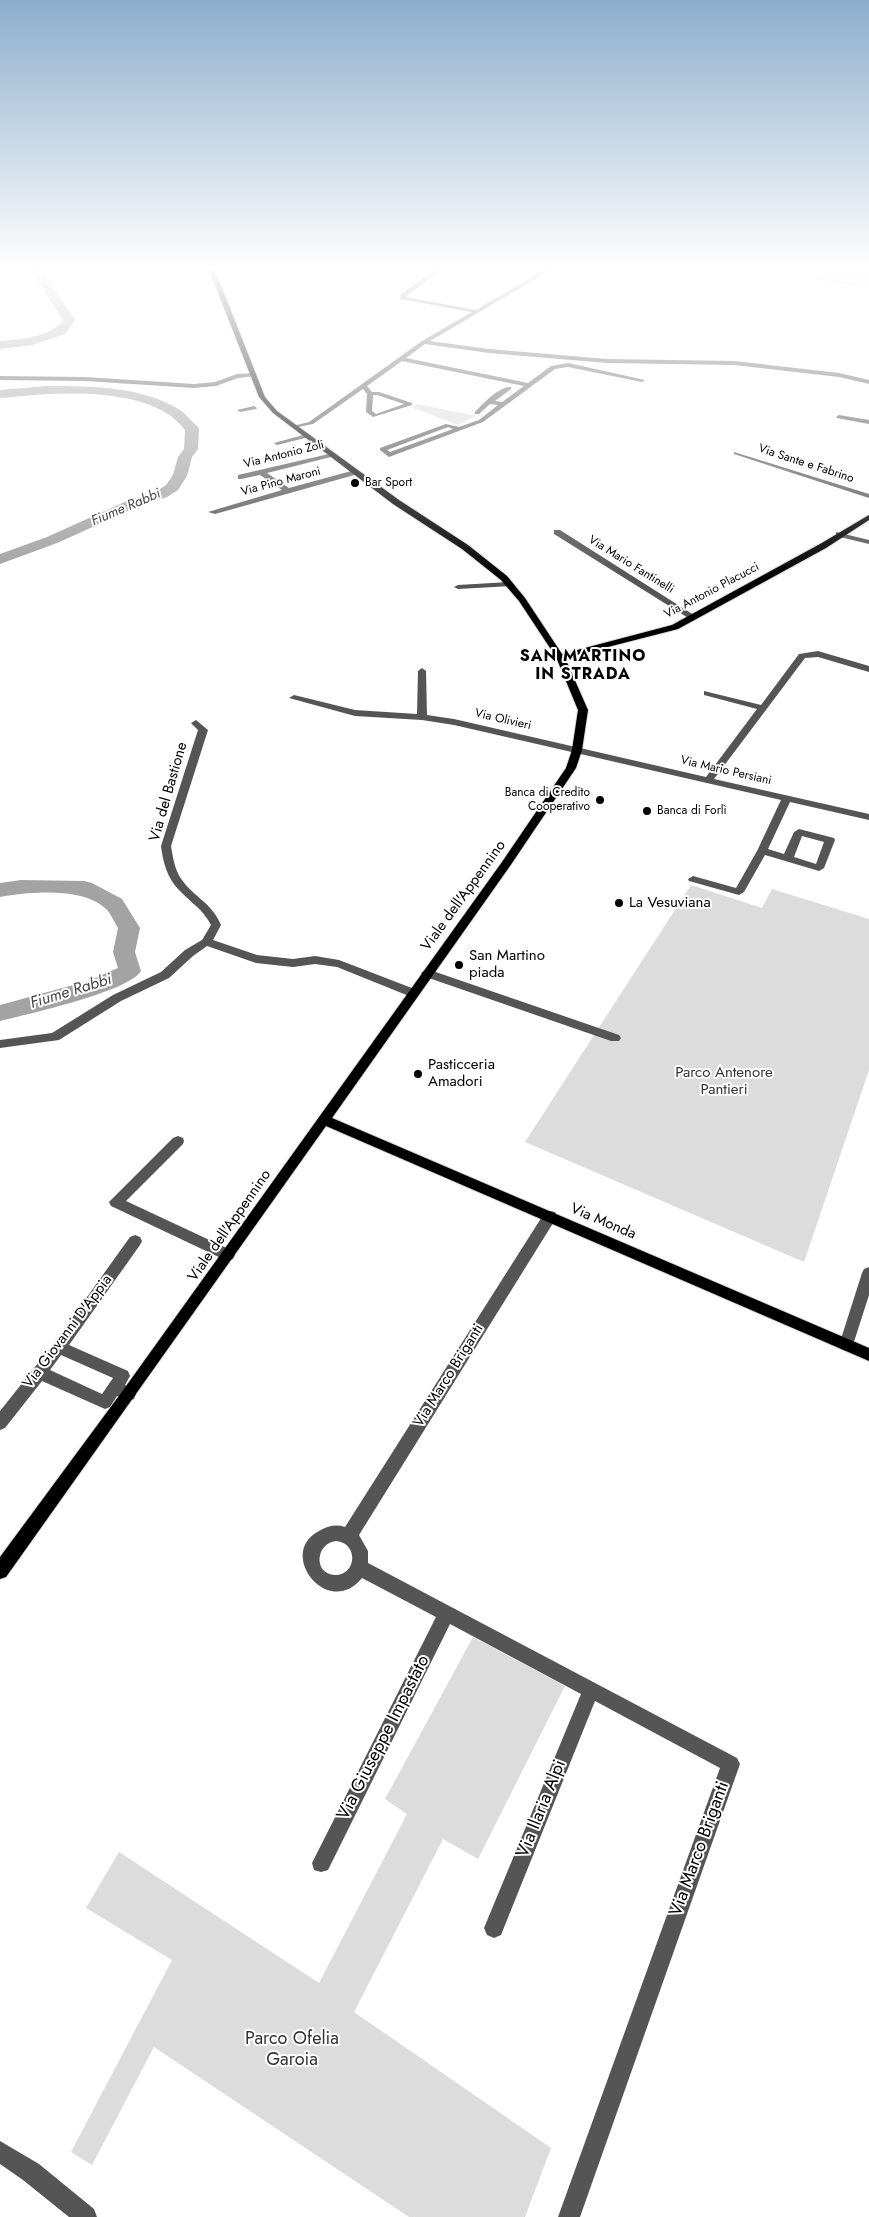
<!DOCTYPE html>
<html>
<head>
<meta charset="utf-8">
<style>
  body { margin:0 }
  canvas { display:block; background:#fff }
</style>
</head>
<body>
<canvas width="869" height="2217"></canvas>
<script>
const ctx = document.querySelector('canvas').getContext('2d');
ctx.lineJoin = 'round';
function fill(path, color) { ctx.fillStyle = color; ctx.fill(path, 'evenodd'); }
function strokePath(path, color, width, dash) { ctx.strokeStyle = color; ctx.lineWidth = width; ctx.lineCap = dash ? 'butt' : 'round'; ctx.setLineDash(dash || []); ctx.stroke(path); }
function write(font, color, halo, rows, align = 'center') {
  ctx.font = font + ' Jost,sans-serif'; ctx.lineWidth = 4; ctx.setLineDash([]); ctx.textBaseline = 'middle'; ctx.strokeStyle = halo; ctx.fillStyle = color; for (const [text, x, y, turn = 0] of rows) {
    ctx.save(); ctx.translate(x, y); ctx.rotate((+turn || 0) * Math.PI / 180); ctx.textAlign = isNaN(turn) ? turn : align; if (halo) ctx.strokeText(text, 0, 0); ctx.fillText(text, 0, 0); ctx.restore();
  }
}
const green = new Path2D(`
  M825,270H869V289L814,279Z
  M418,404L476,416L458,425L411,407Z
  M691,885L762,908L772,889L869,919V1070L804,1262L525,1142Z
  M473,1637L565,1686L478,1859L443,1839L354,2012L551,2148L525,2217H409L154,2047L92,2165L71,2152L172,1960L86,1908L119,1852L319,1983L407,1814L385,1799Z`);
const river = new Path2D(`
  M30,270H41L75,320L65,334L32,345L0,349V341C21,339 50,338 63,320Z
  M47,386C91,386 141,386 180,410C186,414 191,421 197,426L199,429L198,449L192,457L187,476L178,490L167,497L137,507L57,543L0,564V554L47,537L127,501L157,491L166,485L173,475L178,457L184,449L185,430C181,425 176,420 171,416C127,386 51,393 0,398V390Z
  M21,880L84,881L92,883L122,899L140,928L135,952L141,971C128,992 28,1014 0,1021V1005L88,981L118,968L113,952L118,928C114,922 111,913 105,908C81,887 30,892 0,897V883Z`);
const minor = new Path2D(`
  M435,270H441L405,297L476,310L544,270H551L430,341L489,349L607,359L734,361L839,373L869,380V384L839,377L734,365L607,363L489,353L425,344L406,358L528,383L551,366L568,363L645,380L642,382L568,367L555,369L483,422L389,457L380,450V448L446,424L459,427L479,420L498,405L490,404L479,414H475V412C483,404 499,386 511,387V389L495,401L502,402L524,386L402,361L367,386L372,392H379L412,403V405L373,417L366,412L367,394L363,389L313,424L293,428V426L309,422L422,341L472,312L400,299L401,294ZM373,395H377L404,404L376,414L372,411ZM448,427L453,429L390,452L387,450Z
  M255,373L257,376L238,378L216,386L194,388L85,381L0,380V376L85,377L194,384L215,382L237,374Z
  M254,406L257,408L256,409L240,412L237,410Z
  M839,415L869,420V424L837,418L836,417Z
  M307,434L309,435V437L277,445L274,443Z
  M734,452L869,494V498L734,454Z
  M333,453L335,454V456L267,473L289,488L355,470L359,472L358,474L215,514L208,512L282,490L260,475L241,479H238V475Z
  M554,530H560L697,617L690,619L554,534Z
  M836,532L869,540V544L836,536Z
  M509,582H512V586L458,589L454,587L458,585Z
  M818,651L869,666V672L818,657L805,658L714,779L869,814V820L790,802L768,849L784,854L794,832L799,829L834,838L835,840L824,868L819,871L765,855L744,892L739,895L689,881L688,879L693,876L736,888L757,851L781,800L454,725L422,720L355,716L289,698L294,695L355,710L417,714L418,671L422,668L426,671L427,715L454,719L706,777L757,709L704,695V691L761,705L799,654ZM802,836L824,842L816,864L794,857Z
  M196,720L208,730L171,846C173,858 175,871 182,880C195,898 212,903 221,925L213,940L257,955L293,959L315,956L339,960L417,990L419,993L413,997L409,996L337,967L315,964L293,967L256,963L207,946L193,956L169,978L121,1001L59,1040L0,1048V1040L52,1033L113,995L161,972L185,950L202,940L211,925C203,909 190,902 179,890C167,878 163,862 161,846L198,730L191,723Z
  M427,969L619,1035L621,1038L619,1041H611L423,976L421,973Z
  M178,1136L183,1138L184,1141L183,1144L126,1201L233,1251L235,1255L233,1259L228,1261L223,1259L111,1206L109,1202L173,1138Z
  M550,1211L555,1212L557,1216L555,1220L359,1535L368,1551V1563L737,1758L740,1764L580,2217H558L720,1768L595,1701L501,1935L494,1938L487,1935L484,1928L581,1694L450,1624L328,1870L321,1872L314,1870L312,1863L436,1617L362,1578C328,1620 276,1553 319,1531C327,1526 336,1524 345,1527L545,1212ZM336,1541C359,1543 357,1576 334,1575C313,1573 316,1543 336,1541Z
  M135,1235L140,1237L142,1241L140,1245L69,1345L128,1371L130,1376L125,1385L134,1389L136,1394L134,1399L129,1401L117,1396L110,1407L105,1409L42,1381L5,1428L0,1430V1411L54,1343L130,1237ZM61,1355L113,1378L102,1394L50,1370Z
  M869,1267V1295L853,1345L851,1349L846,1351L841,1349L839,1345L862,1273L864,1269Z
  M0,2141L39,2164L94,2209L97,2217H69L23,2180L0,2164Z`);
const major = new Path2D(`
  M209,270H215L265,397L277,411L399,500L468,545L507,576L525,598L562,654L672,625L820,544L869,515V520L826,548L678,629L565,658L588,710L582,750L576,768L510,866L332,1118L869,1348V1361L326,1126L6,1577L0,1579V1557L124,1389L502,862L566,768L572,750L578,710L556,657L519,601L501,580L462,549L393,504L273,413L259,397Z`);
const markers = [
  [355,483,5,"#000"],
  [600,800,5,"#000"],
  [647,811,5,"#000"],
  [619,903,5,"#000"],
  [459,965,5,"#000"],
  [418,1074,5,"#000"]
];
const farStreetnames = [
  ["Via Antonio Zoli",284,455,-14],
  ["Via Sante e Fabrino",806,464,18],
  ["Via Pino Maroni",281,482,-15],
  ["Via Mario Fantinelli",631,565,32],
  ["Via Antonio Placucci",712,591,-28],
  ["Via Olivieri",503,720,13],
  ["Via Mario Persiani",726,771,13]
];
const farPoinames = [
  ["Bar Sport",365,483],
  ["Banca di Credito",590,793,"right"],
  ["Cooperativo",590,807,"right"],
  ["Banca di Forlì",657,811]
];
const farWaternames = [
  ["Fiume Rabbi",126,508,-23]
];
const streetNames = [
  ["Via del Bastione",169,792,-74],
  ["Viale dell'Appennino",464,896,-54],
  ["Via Monda",603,1222,23],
  ["Viale dell'Appennino",230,1226,-55],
  ["Via Giovanni D'Appia",68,1332,-53],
  ["Via Marco Briganti",449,1376,-58]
];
const poiNames = [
  ["La Vesuviana",629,903],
  ["San Martino",469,956],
  ["piada",469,973],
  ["Pasticceria",428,1065],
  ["Amadori",428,1082]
];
const parkNames = [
  ["Parco Antenore",724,1073],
  ["Pantieri",724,1090]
];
const farDistrictnames = [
  ["SAN MARTINO",583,657],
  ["IN STRADA",583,675]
];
const waterNames = [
  ["Fiume Rabbi",71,992,-17]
];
const nearStreetnames = [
  ["Via Giuseppe Impastato",384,1738,-63],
  ["Via Ilaria Alpi",542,1809,-68],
  ["Via Marco Briganti",700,1849,-70]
];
const nearParknames = [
  ["Parco Ofelia",292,2040],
  ["Garoia",292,2061]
];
fill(green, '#dcdcdc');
fill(river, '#a3a3a3');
strokePath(major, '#dbdbdb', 2);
fill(minor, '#555');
fill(major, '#000');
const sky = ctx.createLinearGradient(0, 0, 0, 581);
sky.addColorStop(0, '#8cadcc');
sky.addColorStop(0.46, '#fff');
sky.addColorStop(1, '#ffffff00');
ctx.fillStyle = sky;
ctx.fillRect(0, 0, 869, 581);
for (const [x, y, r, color] of markers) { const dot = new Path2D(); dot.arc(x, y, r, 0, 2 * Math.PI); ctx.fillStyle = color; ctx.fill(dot); strokePath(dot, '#fff', 2); }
write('12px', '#000', '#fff', farStreetnames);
write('12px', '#000', '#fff', farPoinames, 'left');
write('italic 14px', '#444', '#fff', farWaternames);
write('15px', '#000', '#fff', streetNames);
write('15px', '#000', '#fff', poiNames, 'left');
write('15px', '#333', '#fff', parkNames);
ctx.letterSpacing = '1px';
write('bold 16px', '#000', '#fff', farDistrictnames);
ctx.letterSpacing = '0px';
write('italic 16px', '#444', '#fff', waterNames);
write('18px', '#000', '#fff', nearStreetnames);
write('18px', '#333', '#fff', nearParknames);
</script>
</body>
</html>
